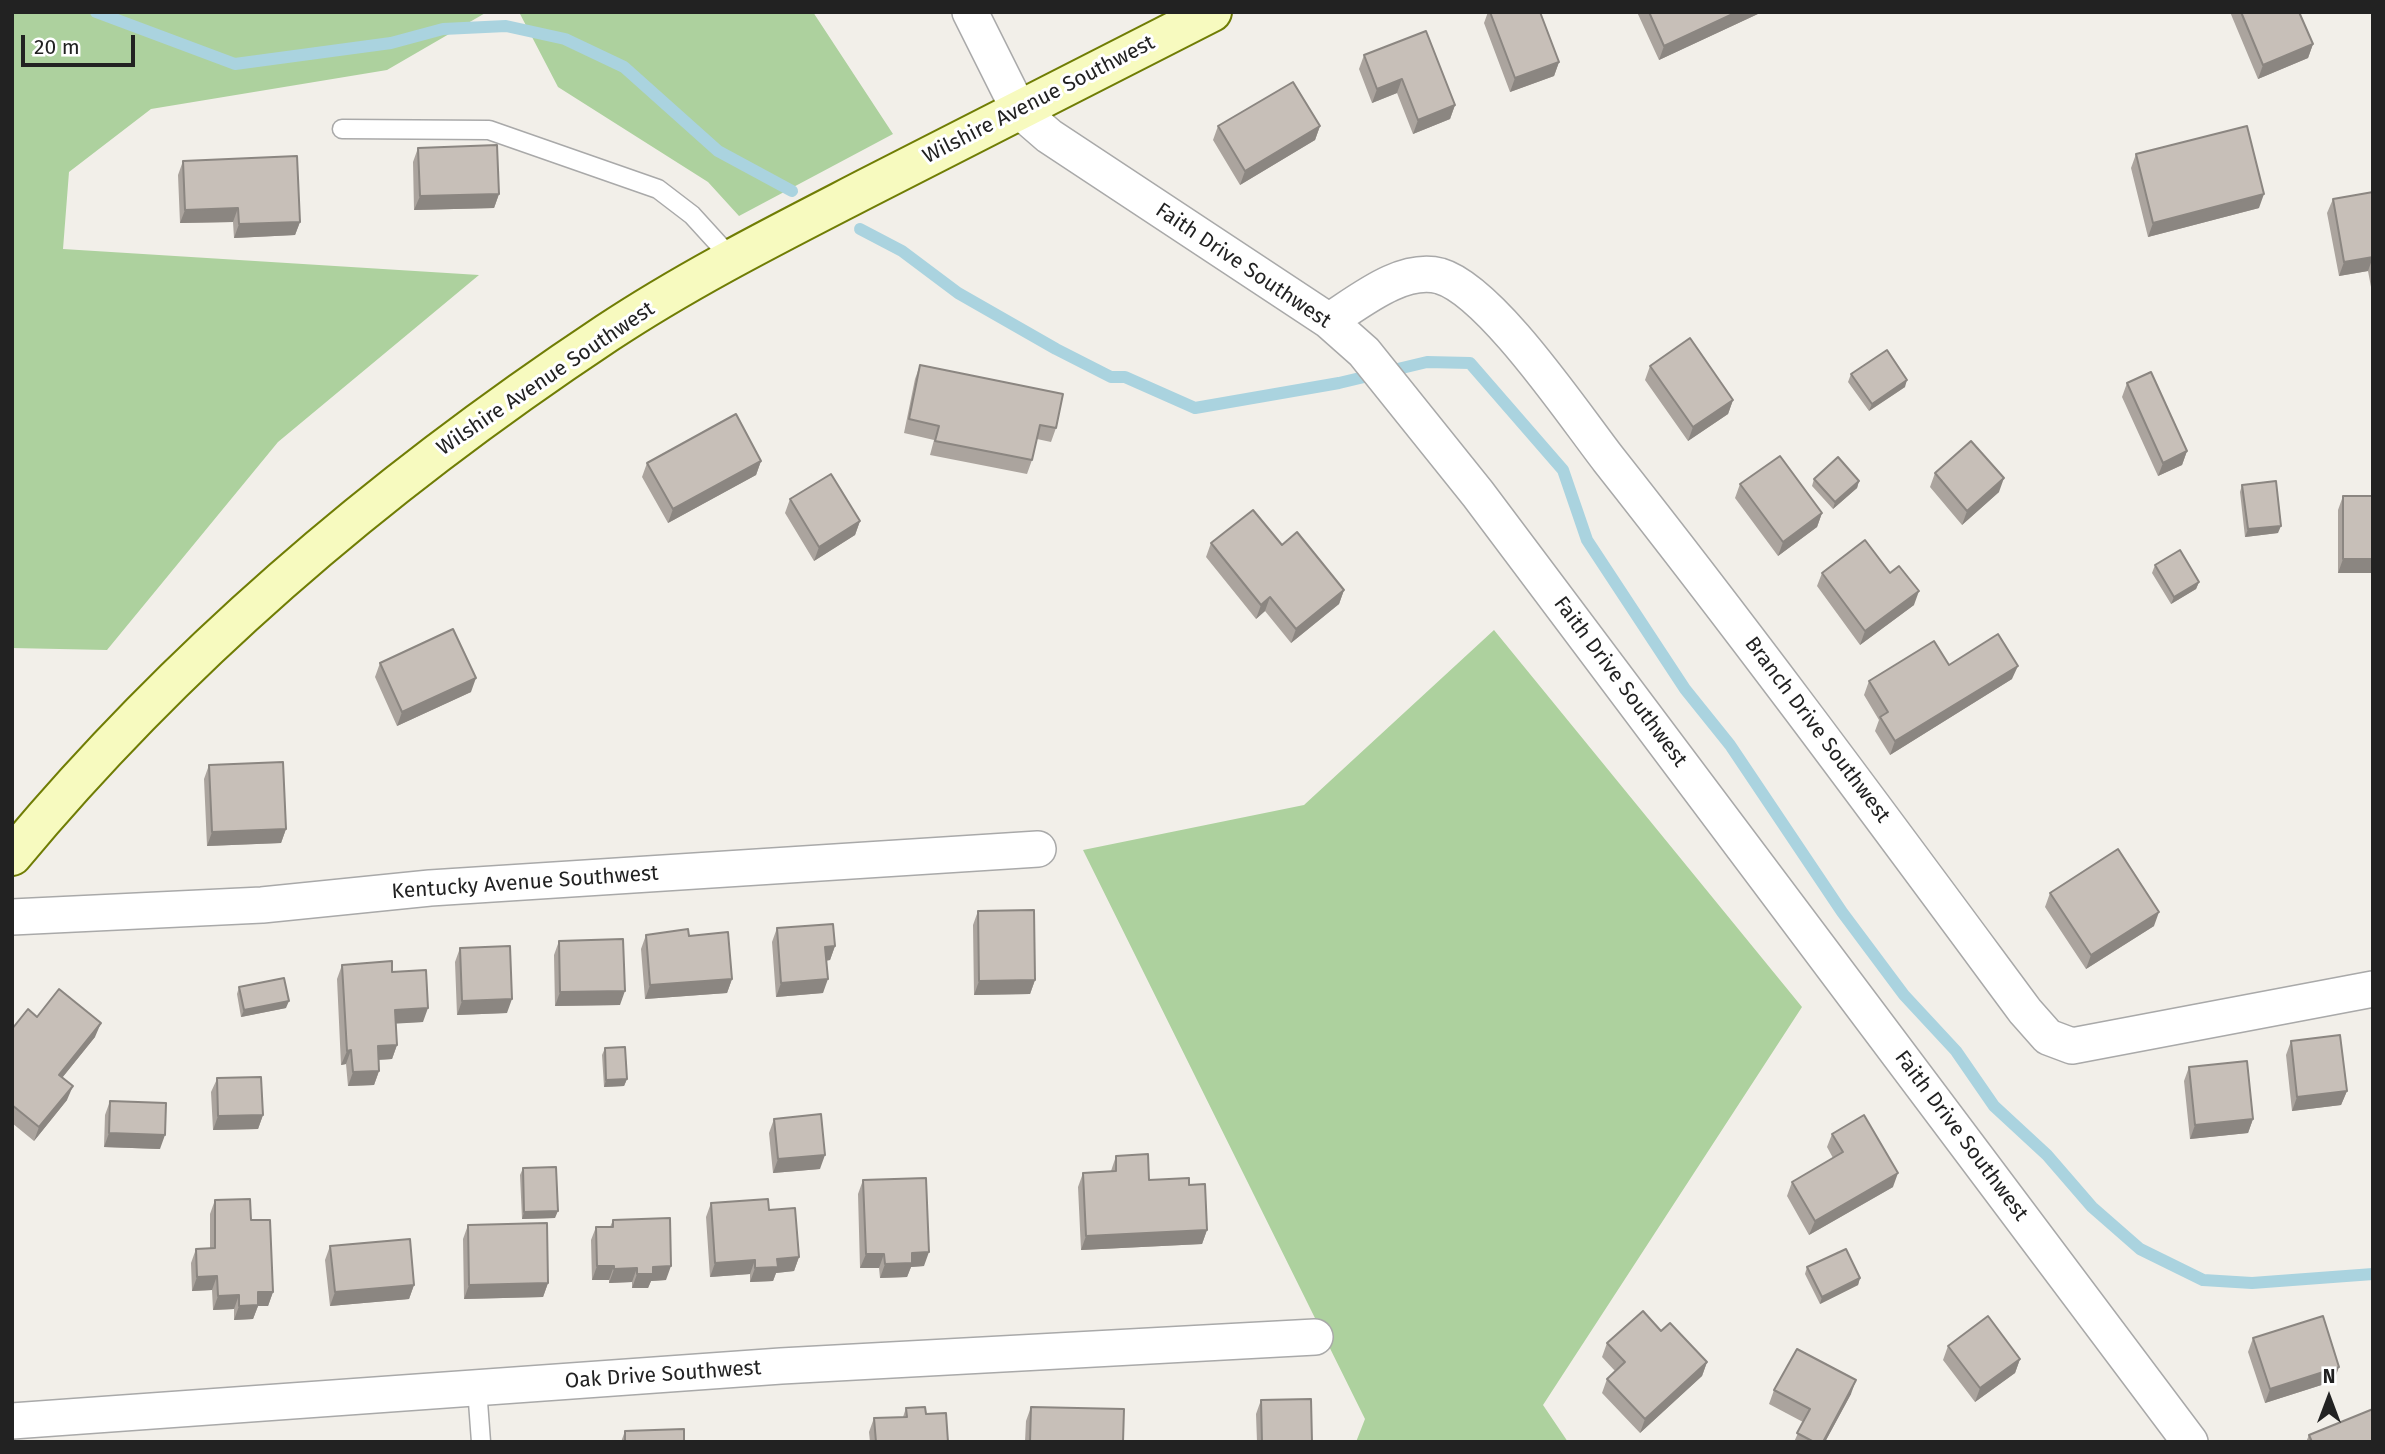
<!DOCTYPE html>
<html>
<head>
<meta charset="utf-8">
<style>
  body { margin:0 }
  #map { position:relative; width:2385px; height:1454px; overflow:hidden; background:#f2efe9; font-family:"Fira Sans",sans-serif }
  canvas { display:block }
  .frame { position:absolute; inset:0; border:14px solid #222; pointer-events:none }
  .north { position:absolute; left:2294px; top:1363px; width:70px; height:70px; -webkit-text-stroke:5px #fff; paint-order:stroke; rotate:0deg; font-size:19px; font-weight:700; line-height:28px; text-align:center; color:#222 }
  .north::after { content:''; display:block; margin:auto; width:24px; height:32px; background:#222; clip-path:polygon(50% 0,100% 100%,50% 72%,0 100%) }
  .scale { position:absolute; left:21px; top:35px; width:114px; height:32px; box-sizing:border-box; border:4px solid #222; border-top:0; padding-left:9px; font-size:21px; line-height:24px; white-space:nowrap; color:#222; -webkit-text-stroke:5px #fff; paint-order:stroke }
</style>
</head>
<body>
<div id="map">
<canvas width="2385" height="1454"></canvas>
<div class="frame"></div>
<div class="north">N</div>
<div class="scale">20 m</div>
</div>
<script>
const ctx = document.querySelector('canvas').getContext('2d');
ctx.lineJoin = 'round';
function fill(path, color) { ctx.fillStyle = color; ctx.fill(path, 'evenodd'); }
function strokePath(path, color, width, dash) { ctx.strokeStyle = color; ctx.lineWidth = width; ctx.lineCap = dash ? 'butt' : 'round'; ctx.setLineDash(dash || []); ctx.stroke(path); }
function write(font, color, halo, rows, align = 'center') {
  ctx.font = font + ' "Fira Sans",sans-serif'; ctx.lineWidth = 6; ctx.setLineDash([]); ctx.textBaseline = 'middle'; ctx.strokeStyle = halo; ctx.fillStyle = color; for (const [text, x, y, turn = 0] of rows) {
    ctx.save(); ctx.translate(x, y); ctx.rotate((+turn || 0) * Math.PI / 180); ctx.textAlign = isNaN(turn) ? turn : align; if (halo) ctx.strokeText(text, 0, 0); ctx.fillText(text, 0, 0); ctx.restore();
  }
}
const forest = new Path2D(`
  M12,12H487L387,70L151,109L69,172L63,249L479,275L278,442L107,650L12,648Z
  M519,12H813L893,134L739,216L708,182L558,87Z
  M1494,630L1802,1007L1543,1405L1568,1442H1356L1365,1419L1083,850L1304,805Z`);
const stream = new Path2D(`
  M96,12L235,64L391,43L443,29L506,26L565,39L624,67L718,151L792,191
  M860,229L902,251L958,293L1056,349L1111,377H1125L1195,408L1339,383L1427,362L1470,363L1563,470L1587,540L1685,689L1730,745L1842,912L1904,995L1956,1051L1994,1106L2047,1155L2092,1207L2140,1249L2203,1280L2252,1283L2373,1274`);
const lane = new Path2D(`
  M342,129L489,130L658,189L692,215L733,260
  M477,1388L481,1442`);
const street = new Path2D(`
  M970,12L1019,110L1049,136L1329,321L1364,352L1478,494L2190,1442
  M1329,321C1359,302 1402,266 1440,276C1491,291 1574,415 1609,460C1752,641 1888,826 2025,1011L2048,1037L2072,1046L2373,989
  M12,917L262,905L430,888L1038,849
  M12,1421L781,1366L1315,1337`);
const secondary = new Path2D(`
  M12,856C182,652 387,479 607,333C690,278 780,233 867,188C982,129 1097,71 1212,12`);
const wall = new Path2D(`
  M1488,12H1540L1559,62L1554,76L1510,92L1484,23Z
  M1637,12H1761L1760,13L1659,60Z
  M2230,12H2299L2313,44L2308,58L2258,79Z
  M1364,55L1455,105L1450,119L1413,134L1397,93L1372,103L1359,69Z
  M1218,126H1320L1315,140L1240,185L1213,140Z
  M418,148L499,194L494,208L414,210L413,162Z
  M2136,154L2259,208L2148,237L2131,168Z
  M183,161L300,222L295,235L234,238L233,222L180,223L178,175Z
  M2373,192V287H2371L2368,271L2339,276L2327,213L2333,199Z
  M920,365L1056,428L1051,442L1037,439L1032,460L1027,474L930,455L934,440L904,433L915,379Z
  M1650,366L1733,400L1728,414L1688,441L1645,380Z
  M1851,374L1905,387L1869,411L1848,382Z
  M2127,383L2187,451L2182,465L2158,476L2122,397Z
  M761,461L756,475L668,523L642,477L647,463Z
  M1935,473L1999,492L1962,525L1930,487Z
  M1814,479L1859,481L1857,488L1833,509L1812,486Z
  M1740,484L1822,513L1817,527L1778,556L1735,498Z
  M2242,485L2278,533L2245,537L2240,492Z
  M2343,496L2373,573H2338V510Z
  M790,499L860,521L855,535L814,561L785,513Z
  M1211,543L1282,545L1344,590L1339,604L1291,643L1265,611L1256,619L1206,557Z
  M2155,565L2199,582L2196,589L2171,604L2152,573Z
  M1822,573L1914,605L1860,645L1817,586Z
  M380,663L471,692L397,726L375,677Z
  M1949,665L2012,679L1890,755L1875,731L1879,720L1864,695L1869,681Z
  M209,765L286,829L281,843L207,846L204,779Z
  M2050,893L2154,926L2086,969L2045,907Z
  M978,911L1035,980L1030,994L974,995L973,925Z
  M777,928L835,946L830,960L826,961L823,993L776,997L772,942Z
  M646,935L689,936L732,979L727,993L645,999L641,949Z
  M559,941L620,1005L555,1006L554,955Z
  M460,948L507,1013L457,1015L455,962Z
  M342,965L392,972L423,1022L396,1023L397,1045L392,1059L379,1060V1071L374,1085L348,1086L346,1064L341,1065L337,979Z
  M239,987L286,1008L241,1017L237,994Z
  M37,1017L95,1037L62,1078L67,1100L34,1141L12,1123V1029Z
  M2291,1041L2347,1091L2341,1105L2292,1111L2286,1055Z
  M605,1048L627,1079L624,1086L604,1087L602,1055Z
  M2189,1067L2253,1119L2248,1133L2190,1139L2184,1081Z
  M217,1079L263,1115L258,1129L213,1130L211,1092Z
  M110,1101L160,1149L104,1147L105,1115Z
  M774,1119L820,1169L773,1173L769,1133Z
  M1832,1134L1893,1187L1809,1235L1787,1196L1792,1182L1833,1158L1827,1147Z
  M1116,1156L1149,1180L1189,1185L1207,1230L1202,1244L1081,1250L1078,1187L1083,1173L1111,1171Z
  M523,1168L555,1218L522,1219L520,1175Z
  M863,1180L924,1266L911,1267L907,1277L880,1278L879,1268H860L858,1194Z
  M215,1200L251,1220L273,1292L268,1306H258L253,1319L234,1320V1309L213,1310L212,1290L192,1291L191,1263L196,1249L210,1248V1214Z
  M711,1203L769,1210L799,1257L794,1271L776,1273L773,1281L750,1282V1274L710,1277L706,1217Z
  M613,1220L666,1280L651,1281L648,1288H632V1282L609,1283V1280H592L591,1240L596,1227H610Z
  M468,1225L548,1283L543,1297L464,1299L463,1239Z
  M330,1246L414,1285L409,1299L330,1306L325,1260Z
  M1807,1267L1860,1278L1858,1285L1820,1304L1805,1274Z
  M1661,1331L1707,1362L1702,1376L1640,1433L1602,1393L1607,1379L1615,1371L1602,1357L1607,1343Z
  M2253,1338L2334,1381L2265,1403L2248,1352Z
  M1948,1346L2020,1359L2015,1373L1975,1402L1943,1360Z
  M1774,1390L1851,1394L1825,1442H1794L1803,1422L1769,1404Z
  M1261,1400L1312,1442H1257L1256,1414Z
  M1031,1407L1123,1442H1025L1026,1421Z
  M906,1408L926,1414L948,1442H870L869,1432L874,1418L903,1417Z
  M625,1431L684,1442H621Z
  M2309,1435L2373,1442H2306Z`);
const shadedWall = new Path2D(`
  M1737,12H1761L1760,13L1659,60L1664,46Z
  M2313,44L2308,58L2258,79L2263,65Z
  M1559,62L1554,76L1510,92L1515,78Z
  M1402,79L1397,93L1372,103L1377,89Z
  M1455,105L1450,119L1413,134L1418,120Z
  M1320,126L1315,140L1240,185L1245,171Z
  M499,194L494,208L414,210L420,196Z
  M2264,194L2259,208L2148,237L2153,223Z
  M238,208L233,222L180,223L185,210Z
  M300,222L295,235L234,238L239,224Z
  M2373,257L2368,271L2339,276L2344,262Z
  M1907,380L1905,387L1869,411L1872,404Z
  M1733,400L1728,414L1688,441L1693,427Z
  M2187,451L2182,465L2158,476L2163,463Z
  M761,461L756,475L668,523L673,509Z
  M2004,478L1999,492L1962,525L1967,511Z
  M1859,481L1857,488L1833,509L1835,502Z
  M1822,513L1817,527L1778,556L1783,542Z
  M860,521L855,535L814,561L819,547Z
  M2281,526L2278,533L2245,537L2248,529Z
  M2343,559H2373V573H2338Z
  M2199,582L2196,589L2171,604L2174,597Z
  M1344,590L1339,604L1291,643L1296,629Z
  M1919,591L1914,605L1860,645L1865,631Z
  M1270,597L1265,611L1256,619L1261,605Z
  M2018,666L2012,679L1890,755L1895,741Z
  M476,678L471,692L397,726L402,712Z
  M286,829L281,843L207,846L212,832Z
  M2159,912L2154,926L2086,969L2091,955Z
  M835,946L830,960L820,961L825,947Z
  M732,979L727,993L645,999L650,985Z
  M828,979L823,993L776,997L781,983Z
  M1035,980L1030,994L974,995L979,981Z
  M625,991L620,1005L555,1006L560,992Z
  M512,999L507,1013L457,1015L462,1001Z
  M289,1001L286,1008L241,1017L244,1010Z
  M428,1008L423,1022L390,1024L395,1010Z
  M101,1023L95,1037L53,1089L59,1075Z
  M397,1045L392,1059L373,1060L378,1046Z
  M351,1050L346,1064L341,1065L347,1051Z
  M379,1071L374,1085L348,1086L353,1072Z
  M627,1079L624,1086L604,1087L606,1080Z
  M73,1086L67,1100L34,1141L39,1127Z
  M2347,1091L2341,1105L2292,1111L2297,1097Z
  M263,1115L258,1129L213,1130L218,1116Z
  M2253,1119L2248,1133L2190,1139L2195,1125Z
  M109,1133L165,1135L160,1149L104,1147Z
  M825,1155L820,1169L773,1173L778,1159Z
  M1898,1173L1893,1187L1809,1235L1815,1221Z
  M558,1211L555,1218L522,1219L524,1212Z
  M1207,1230L1202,1244L1081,1250L1086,1236Z
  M929,1252L924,1266L911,1267L907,1277L880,1278L885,1264L912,1253Z
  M866,1254H884L879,1268H860Z
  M799,1257L794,1271L776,1273L773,1281L750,1282L755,1268L777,1259Z
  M755,1260L750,1274L710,1277L715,1263Z
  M597,1266H614L609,1280H592Z
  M671,1266L666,1280L651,1281L648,1288H632L637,1274L653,1267Z
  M637,1268L632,1282L609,1283L614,1269Z
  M217,1276L212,1290L192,1291L197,1277Z
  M1860,1278L1858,1285L1820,1304L1822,1297Z
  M548,1283L543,1297L464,1299L469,1285Z
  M414,1285L409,1299L330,1306L335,1292Z
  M258,1292H273L268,1306H258L253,1319L234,1320L239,1306Z
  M239,1295L234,1309L213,1310L218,1296Z
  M2020,1359L2015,1373L1975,1402L1980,1388Z
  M1707,1362L1702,1376L1640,1433L1645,1419Z
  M2339,1367L2334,1381L2265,1403L2270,1389Z
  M1856,1380L1851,1394L1825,1442H1823Z`);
const building = new Path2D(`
  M1490,12H1540L1559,62L1515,78Z
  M1649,12H1737L1664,46Z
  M2241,12H2299L2313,44L2263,65Z
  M1426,31L1455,105L1418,120L1402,79L1377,89L1364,55Z
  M1293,82L1320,126L1245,171L1218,126Z
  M2247,126L2264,194L2153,223L2136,154Z
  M497,145L499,194L420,196L418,148Z
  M297,156L300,222L239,224L238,208L185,210L183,161Z
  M2373,192V257L2344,262L2333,199Z
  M1690,338L1733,400L1693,427L1650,366Z
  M1887,350L1907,380L1872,404L1851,374Z
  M920,365L1063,394L1056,428L1040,425L1032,460L935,441L939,426L909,419Z
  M2151,372L2187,451L2163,463L2127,383Z
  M736,414L761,461L673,509L647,463Z
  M1971,441L2004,478L1967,511L1935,473Z
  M1780,456L1822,513L1783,542L1740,484Z
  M1838,457L1859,481L1835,502L1814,479Z
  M831,474L860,521L819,547L790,499Z
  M2276,481L2281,526L2248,529L2242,485Z
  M2343,496H2373V559H2343Z
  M1253,510L1282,545L1297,532L1344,590L1296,629L1270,597L1261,605L1211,543Z
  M1865,540L1890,573L1899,566L1919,591L1865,631L1822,573Z
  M2180,550L2199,582L2174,597L2155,565Z
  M453,629L476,678L402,712L380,663Z
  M1998,634L2018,666L1895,741L1880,717L1888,712L1869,681L1934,641L1949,665Z
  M283,762L286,829L212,832L209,765Z
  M2118,849L2159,912L2091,955L2050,893Z
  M1034,910L1035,980L979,981L978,911Z
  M833,924L835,946L825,947L828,979L781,983L777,928Z
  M688,929L689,936L728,932L732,979L650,985L646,935Z
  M623,939L625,991L560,992L559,941Z
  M510,946L512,999L462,1001L460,948Z
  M392,961V972L426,970L428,1008L395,1010L397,1045L378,1046L379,1071L353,1072L351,1050L347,1051L342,965Z
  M284,978L289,1001L244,1010L239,987Z
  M59,989L101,1023L59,1075L73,1086L39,1127L12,1105V1029L28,1009L37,1017Z
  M2340,1035L2347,1091L2297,1097L2291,1041Z
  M625,1047L627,1079L606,1080L605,1048Z
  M2247,1061L2253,1119L2195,1125L2189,1067Z
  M261,1077L263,1115L218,1116L217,1078Z
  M110,1101L166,1103L165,1135L109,1133Z
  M821,1114L825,1155L778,1159L774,1119Z
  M1864,1115L1898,1173L1815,1221L1792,1182L1843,1152L1832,1134Z
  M1148,1154L1149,1180L1189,1178V1185L1205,1184L1207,1230L1086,1236L1083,1173L1116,1171V1156Z
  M556,1167L558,1211L524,1212L523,1168Z
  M926,1178L929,1252L912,1253V1263L885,1264L884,1254H866L863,1180Z
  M250,1199L251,1220H270L273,1292H258V1305L239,1306V1295L218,1296L217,1276L197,1277L196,1249L215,1248V1200Z
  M768,1199L769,1210L795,1208L799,1257L777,1259L778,1267L755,1268V1260L715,1263L711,1203Z
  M670,1218L671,1266L653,1267V1274H637V1268L614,1269V1266H597L596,1227H613V1220Z
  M547,1223L548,1283L469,1285L468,1225Z
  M410,1239L414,1285L335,1292L330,1246Z
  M1846,1249L1860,1278L1822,1297L1807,1267Z
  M1643,1311L1661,1331L1670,1323L1707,1362L1645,1419L1607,1379L1625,1362L1607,1343Z
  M1988,1316L2020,1359L1980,1388L1948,1346Z
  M2323,1316L2339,1367L2270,1389L2253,1338Z
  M1797,1349L1856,1380L1823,1442H1814L1797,1433L1810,1409L1774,1390Z
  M1311,1399L1312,1442H1262L1261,1400Z
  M925,1407L926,1414L946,1413L948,1442H876L874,1418L907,1417L906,1408Z
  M1031,1407L1124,1409L1123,1442H1030Z
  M2373,1409V1442H2312L2309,1435Z
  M684,1429V1442H625V1431Z`);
const streetNames = [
  ["Wilshire Avenue Southwest",1039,100,-27],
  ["Faith Drive Southwest",1243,266,34],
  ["Wilshire Avenue Southwest",546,379,-34],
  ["Faith Drive Southwest",1620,682,53],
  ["Branch Drive Southwest",1817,730,53],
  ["Kentucky Avenue Southwest",525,883,-4],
  ["Faith Drive Southwest",1961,1136,53],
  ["Oak Drive Southwest",663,1375,-4]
];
fill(forest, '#add19e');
strokePath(stream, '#aad3df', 12);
strokePath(lane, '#a9a9a9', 21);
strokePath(street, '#a9a9a9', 38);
strokePath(secondary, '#707d05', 42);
strokePath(lane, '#fff', 18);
strokePath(street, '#fff', 35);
strokePath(secondary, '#f7fabf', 38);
fill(wall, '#aba49e');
fill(shadedWall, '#8b8681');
fill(building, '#c7bfb8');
strokePath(building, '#8b8681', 2);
write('21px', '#222', '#fff', streetNames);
</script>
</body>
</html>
